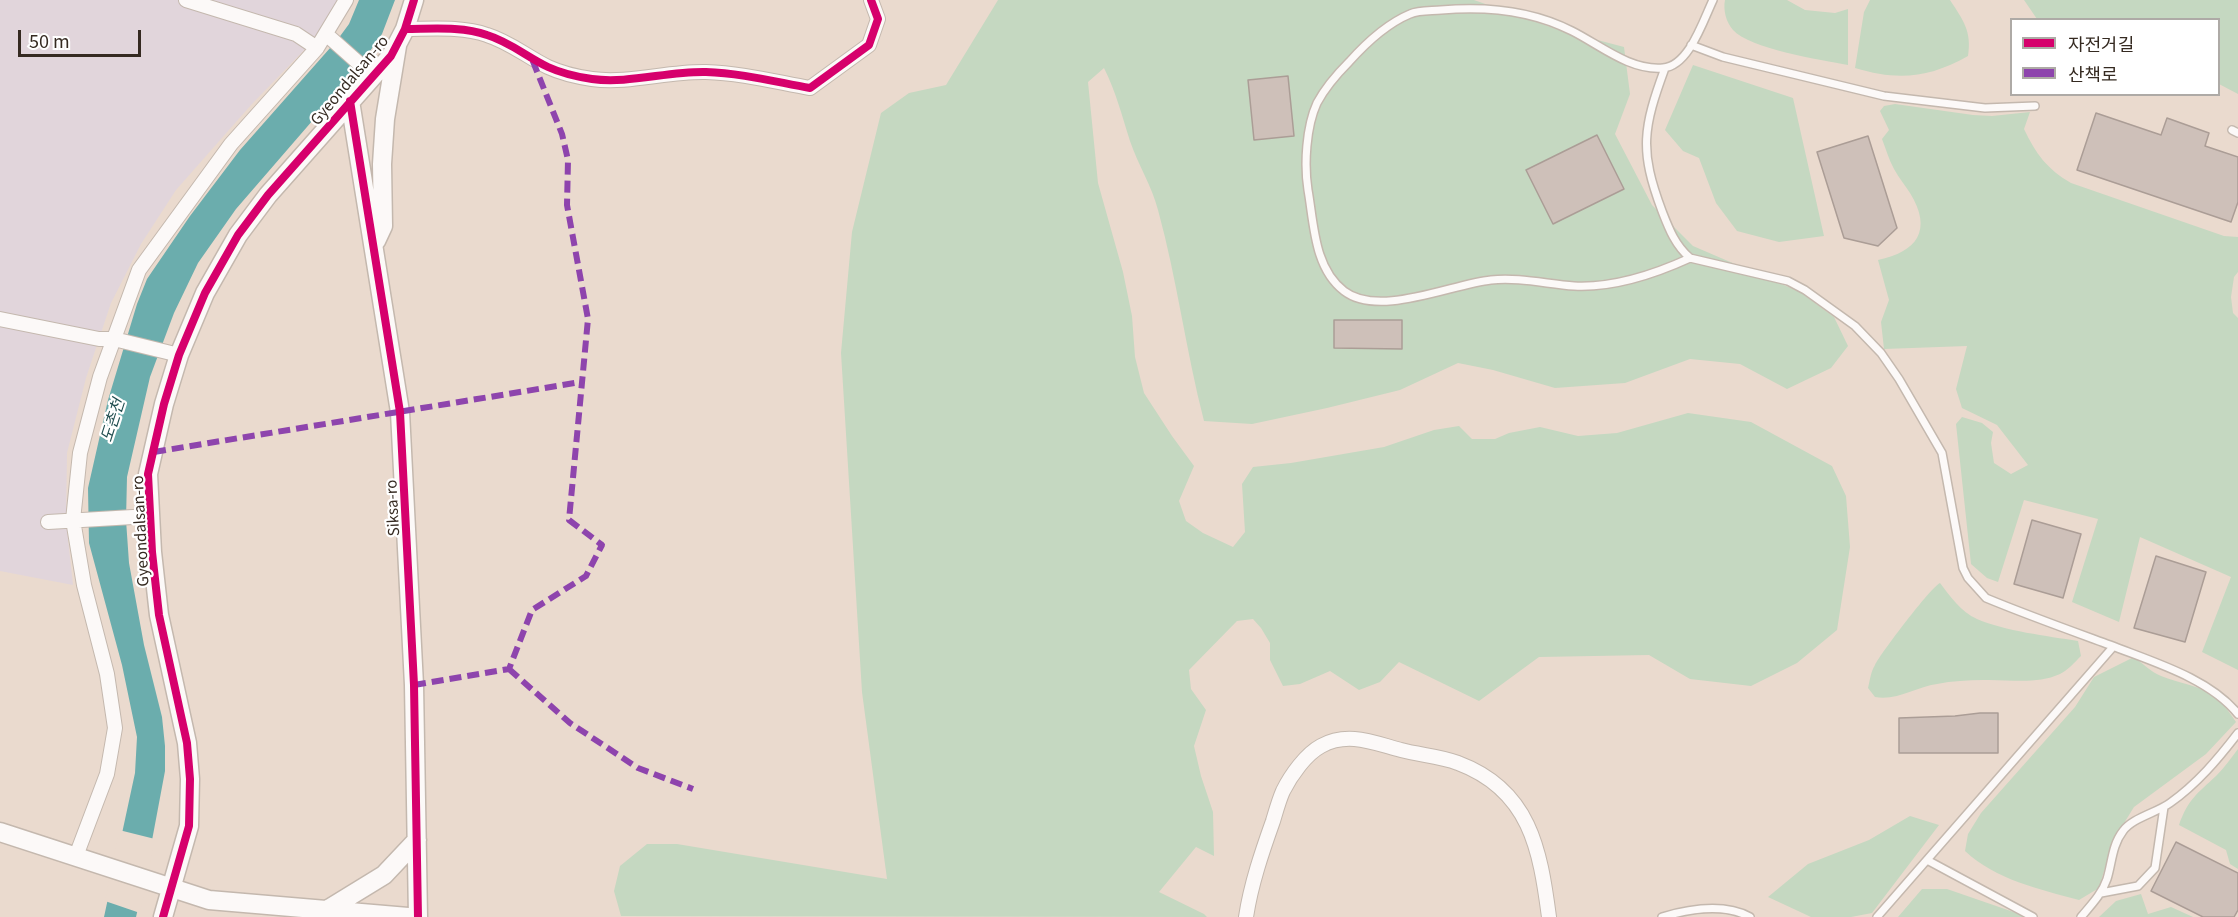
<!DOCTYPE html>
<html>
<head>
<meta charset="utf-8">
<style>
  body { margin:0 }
  #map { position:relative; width:2238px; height:917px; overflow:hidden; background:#eadace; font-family:Georgia,"Noto Sans KR",serif }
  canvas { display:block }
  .legend { position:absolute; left:2010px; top:18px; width:210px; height:78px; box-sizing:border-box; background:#fff; border:2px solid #aeaaa6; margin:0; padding:8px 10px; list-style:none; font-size:18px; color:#352a21 }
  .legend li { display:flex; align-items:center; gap:12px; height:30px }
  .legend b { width:30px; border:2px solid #aeaaa6 }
  .scale { position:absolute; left:18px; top:30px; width:123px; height:27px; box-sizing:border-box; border:3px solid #352a21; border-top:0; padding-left:8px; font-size:18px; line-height:21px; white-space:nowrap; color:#352a21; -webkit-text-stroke:4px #fff; paint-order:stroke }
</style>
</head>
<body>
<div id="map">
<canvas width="2238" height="917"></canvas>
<ul class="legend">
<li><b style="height:8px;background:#d6006c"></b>자전거길</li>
<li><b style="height:8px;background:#8e44ad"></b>산책로</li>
</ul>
<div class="scale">50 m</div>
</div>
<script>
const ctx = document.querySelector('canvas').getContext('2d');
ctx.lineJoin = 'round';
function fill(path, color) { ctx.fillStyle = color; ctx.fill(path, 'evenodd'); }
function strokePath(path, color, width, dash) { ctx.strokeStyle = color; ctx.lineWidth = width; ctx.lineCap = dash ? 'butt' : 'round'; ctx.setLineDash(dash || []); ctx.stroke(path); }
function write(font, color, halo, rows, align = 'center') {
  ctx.font = font + ' Georgia,"Noto Sans KR",serif'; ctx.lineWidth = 4.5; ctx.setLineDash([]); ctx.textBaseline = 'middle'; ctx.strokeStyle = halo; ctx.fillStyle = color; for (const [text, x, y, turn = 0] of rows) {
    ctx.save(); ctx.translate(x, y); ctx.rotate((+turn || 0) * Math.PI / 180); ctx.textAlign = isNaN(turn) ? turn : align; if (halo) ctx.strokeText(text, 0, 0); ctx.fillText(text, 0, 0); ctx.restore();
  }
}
const industrial = new Path2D(`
  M0,0H340L339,5L310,44L251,105L176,190L141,244L111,303L86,378L67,453L66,521L73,585L0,571Z`);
const green = new Path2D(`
  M998,0H1474L1556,29L1624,47L1630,94L1615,134L1652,205L1693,246L1800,292L1834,317L1848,346L1831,368L1787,389L1740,364L1690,359L1625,383L1555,388L1493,370L1458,363L1400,390L1327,408L1252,424L1204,421C1186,351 1177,279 1158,210C1152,186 1138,165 1130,141C1122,116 1116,92 1104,68L1088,82L1098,183L1123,272L1132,316L1135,357L1144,393L1172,436L1194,466L1179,501L1186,521L1203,533L1233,547L1245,532L1242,484L1253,467L1291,463L1384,447L1434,430L1459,426L1472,439H1495L1509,433L1540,427L1578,436L1617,433L1688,413L1751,422L1832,466L1846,496L1850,547L1837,630L1797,663L1751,686L1690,679L1649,655L1539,657L1479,701L1399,662L1380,682L1359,690L1330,671L1300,684L1283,686L1270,660V643L1261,628L1253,619L1237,621L1189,670L1191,689L1206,710L1194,746L1201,776L1213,812L1214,856L1196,847L1159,892L1204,914L1207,917L621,916L614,891L620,866L647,844H677L887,879L862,692L841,353L852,232L881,113L909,93L946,85Z
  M1725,0H1787L1805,10L1835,13L1848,9V65C1821,60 1750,49 1733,30C1726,22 1723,10 1725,0Z
  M1870,0H1950C1963,20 1972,31 1968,56C1929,78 1898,81 1855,68L1864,12Z
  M2024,0H2238V94L2219,84L2218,20L2037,19Z
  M1693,65L1793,98L1824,236L1779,242L1737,231L1716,203L1699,158L1683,151L1665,130Z
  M1895,104L1973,115L1992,116L2030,112L2024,129C2036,154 2047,169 2071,183L2224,236L2238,237V272L2234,277L2231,297L2233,313L2238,318V670L2202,652L2231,577L2140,537L2119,622L2072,602L2098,519L2024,500L1998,582L1987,578L1971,564L1956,424L1962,417L1982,423L1993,432L1991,443L1994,463L2011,474L2028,465L1997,425L1962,408L1956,389L1967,346L1884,349L1881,322L1889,300L1878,260C1917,252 1933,230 1910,193C1905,185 1899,178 1894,169C1889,160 1886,149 1882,139L1889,130L1880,111L1884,106Z
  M1940,583C1950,596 1961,612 1977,619C2005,631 2047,636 2078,641L2081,656C2075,662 2067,671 2060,674C2036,685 2008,679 1983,680C1968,680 1952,681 1937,684C1916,687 1897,701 1875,697L1868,688C1870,680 1871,671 1875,665C1881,653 1931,587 1940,583Z
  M2134,657C2142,663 2151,672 2161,676C2199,690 2212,684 2236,722L2206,754L2134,807L2113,841L2099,888L2079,900C2039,889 1996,880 1965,851L1968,834L1981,813L2075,707L2094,677Z
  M2238,749V869L2230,864L2226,850L2179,825C2188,799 2198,793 2216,776C2224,768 2231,758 2238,749Z
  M1910,816L1939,825L1872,913L1851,917H1811L1768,897L1808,864L1869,840Z
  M1922,889H1947L2028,917H1898Z
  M2141,894L2148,914L2171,907L2193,917H2099L2116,901Z`);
const water = new Path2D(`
  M359,0H395L382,34L358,68L236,209L198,263L174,313L150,377L127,477L126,520L129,563L144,645L162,717L165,746V771L144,883L136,917H104L135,773L137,737L122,665L89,543L88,488L108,400L137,304L147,279L190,216L240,150L338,39L349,24Z`);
const pier = new Path2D(`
  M119,830L155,839L140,913L105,901Z`);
const building = new Path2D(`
  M1288,76L1294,136L1254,140L1248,80Z
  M2096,113L2161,135L2167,118L2209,133L2205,146L2238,157V202L2231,222L2077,170Z
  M1597,135L1624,189L1553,224L1526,170Z
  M1868,136L1897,228L1878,246L1844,238L1817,152Z
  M1334,320H1402V349L1334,348Z
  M2032,520L2081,534L2063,598L2014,584Z
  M2156,556L2206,572L2185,642L2134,628Z
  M1980,713H1998V753H1899V718L1955,716Z
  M2176,842L2238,873V910L2234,917H2203L2151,891Z`);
const service = new Path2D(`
  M1691,45L1723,57L1884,96L1985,108L2035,106
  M1665,68C1643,128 1639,150 1662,211C1669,229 1675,245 1690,258L1788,281L1805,290L1855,326L1881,353L1899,379L1942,453L1963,568L1968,578L1986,598C2027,615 2069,630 2110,645C2153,662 2209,678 2238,714
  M2232,130L2238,133
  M1690,258C1655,274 1612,288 1574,286C1547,284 1518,277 1491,280C1452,284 1379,318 1344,291C1314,268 1314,224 1308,190C1304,165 1306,127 1317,103C1325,88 1337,74 1349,62C1366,43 1386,24 1410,14C1419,10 1431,11 1441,10C1486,6 1531,10 1572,31C1600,45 1630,71 1663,68C1689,66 1703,21 1713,0
  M1927,860L2033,917
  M2101,893L2138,886L2155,868L2164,807
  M1662,917C1689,909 1724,903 1750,917
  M1877,917L2113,647
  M2081,917C2091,905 2102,894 2107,879C2112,863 2112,845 2123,831C2132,818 2156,813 2170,803C2197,784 2218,759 2238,733`);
const minor = new Path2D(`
  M186,0L296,34L317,48
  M405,29C431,29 462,26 487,35C510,42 527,57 548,67C561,73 578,77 592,79C629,84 668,71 706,72C741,73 776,82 810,88L869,45L878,19L871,0
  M327,35L372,75
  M0,319L99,339H114L179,355
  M48,522L150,516
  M76,856L107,774L115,728L107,674L84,585L73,520L80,453L100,377L139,270L231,144L317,48L346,0
  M1246,917C1251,884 1262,852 1273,821C1276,811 1279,800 1283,791C1291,775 1306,754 1321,746C1348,731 1374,743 1401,750C1419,755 1441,756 1458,763C1530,790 1540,849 1549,917`);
const tertiary = new Path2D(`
  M350,101L400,412L414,685L418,917
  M376,241L383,226L382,164L385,119L397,46
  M0,832L209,900L408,917
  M331,913L327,910L384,875L417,840
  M163,917L189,826L190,779L187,743L159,615L152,552L148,474L164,404L179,355L205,293L238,235L268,195L391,56L405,29L414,0`);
const quiet = new Path2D(`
  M154,452L581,382
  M509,669L570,723L638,768L693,789
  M414,685L509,669L532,610L586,576L602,545L569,520L588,319L567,205L568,160L562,134L532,59`);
const cycleway = new Path2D(`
  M405,29C431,29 462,26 487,35C510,42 527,57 548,67C561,73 578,77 592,79C629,84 668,71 706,72C741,73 776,82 810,88L869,45L878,19L871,0
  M350,101L400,412L414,685L418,917
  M163,917L189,826L190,779L187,743L159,615L152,552L148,474L164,404L179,355L205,293L238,235L268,195L391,56L405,29L414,0`);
const streetNames = [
  ["Gyeondalsan-ro",349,80,-50],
  ["Siksa-ro",392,508,-93],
  ["Gyeondalsan-ro",140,531,-93]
];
const waterNames = [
  ["도촌천",112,420,-72]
];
fill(industrial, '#e1d5db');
fill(green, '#c5d8c1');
fill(water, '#6badad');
fill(pier, '#eadace');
fill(building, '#cec0b9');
strokePath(building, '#ab9d96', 1.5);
strokePath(service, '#c4b8ae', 10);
strokePath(minor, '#c4b8ae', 16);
strokePath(tertiary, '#c4b8ae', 21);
strokePath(service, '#fcf9f8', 7);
strokePath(minor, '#fcf9f8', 14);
strokePath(tertiary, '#fcf9f8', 18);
strokePath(quiet, '#8e44ad', 6, [12, 6]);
strokePath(cycleway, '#d6006c', 8);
write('15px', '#352a21', '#fff', streetNames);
write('italic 16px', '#214e50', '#fff', waterNames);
</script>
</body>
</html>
